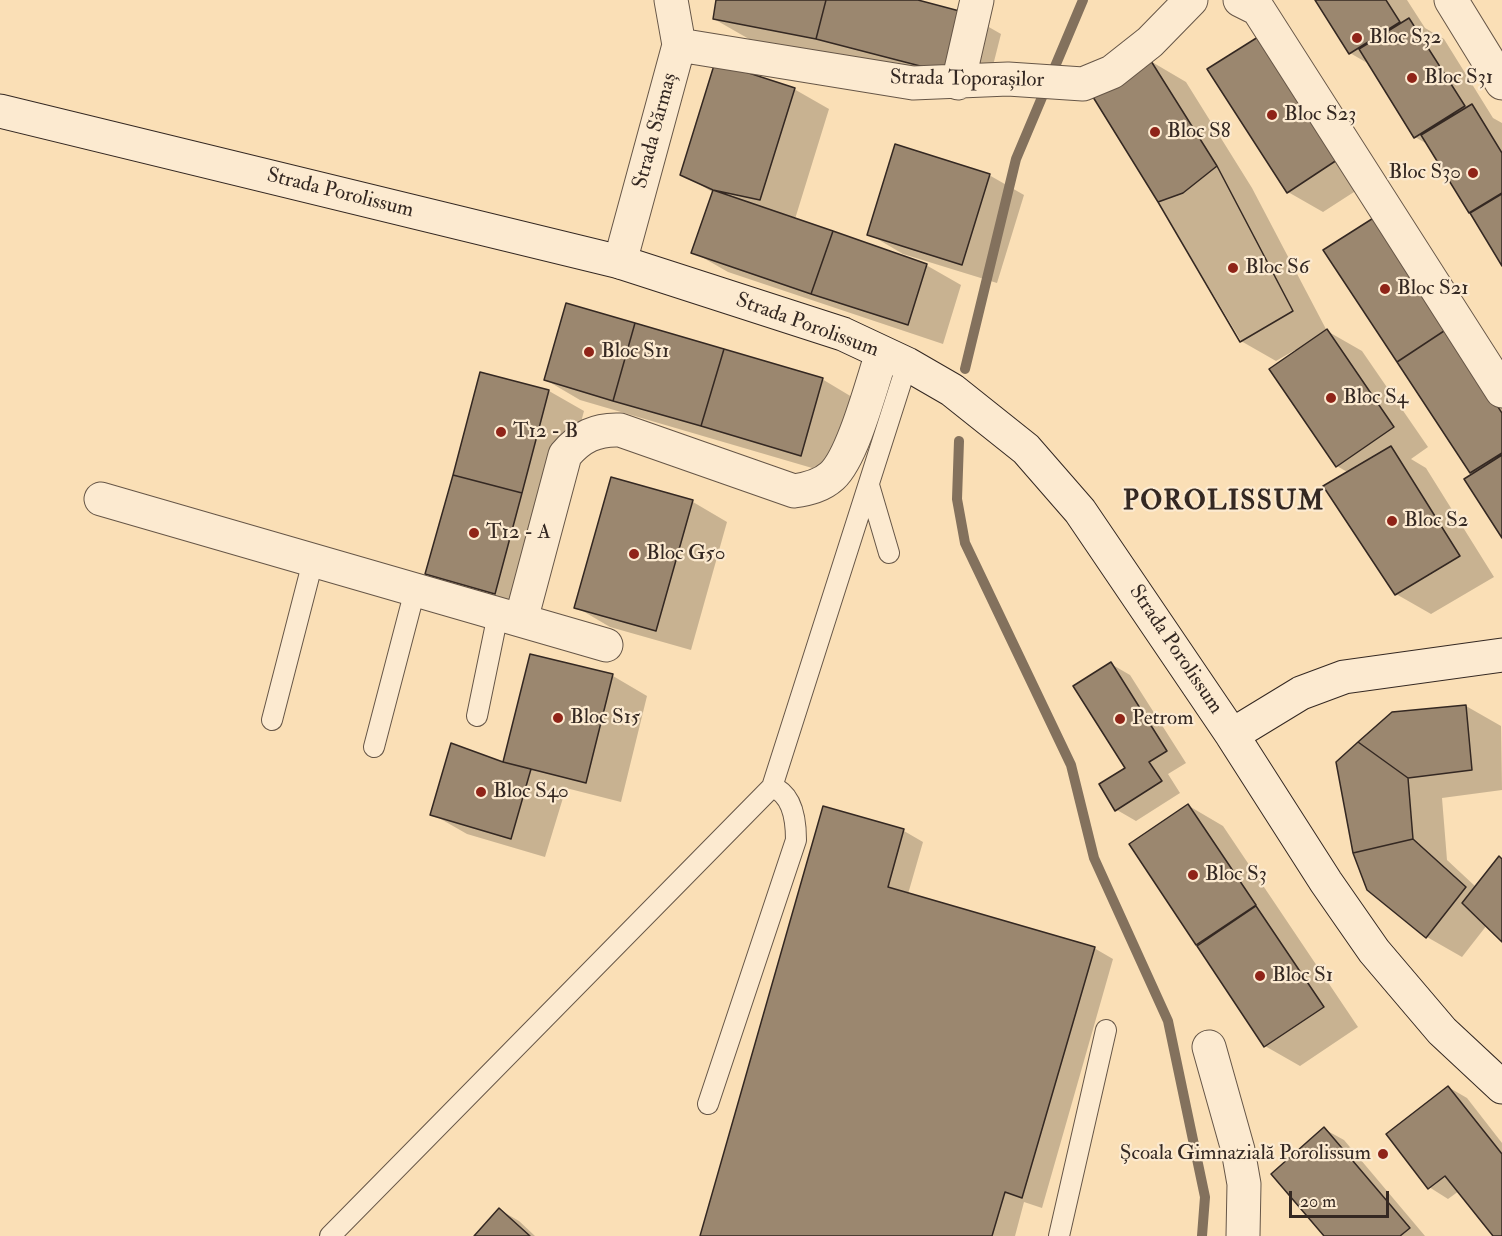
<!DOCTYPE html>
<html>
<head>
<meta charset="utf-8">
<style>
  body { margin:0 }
  #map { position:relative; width:1502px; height:1236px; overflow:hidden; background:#fadfb6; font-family:"IM FELL Double Pica",serif }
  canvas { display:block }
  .scale { position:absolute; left:1289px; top:1191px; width:100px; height:27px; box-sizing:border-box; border:3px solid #342822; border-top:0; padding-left:8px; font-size:18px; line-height:21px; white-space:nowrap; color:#342822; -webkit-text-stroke:4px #fcead0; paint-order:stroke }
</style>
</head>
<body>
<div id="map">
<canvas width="1502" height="1236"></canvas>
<div class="scale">20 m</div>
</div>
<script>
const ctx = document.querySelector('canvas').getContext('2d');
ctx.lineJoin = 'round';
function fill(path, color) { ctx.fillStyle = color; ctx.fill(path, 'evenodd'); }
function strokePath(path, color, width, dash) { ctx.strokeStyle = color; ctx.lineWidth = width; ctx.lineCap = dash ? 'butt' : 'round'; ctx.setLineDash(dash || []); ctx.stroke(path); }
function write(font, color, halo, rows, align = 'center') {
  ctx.font = font + ' "IM FELL Double Pica",serif'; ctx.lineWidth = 4.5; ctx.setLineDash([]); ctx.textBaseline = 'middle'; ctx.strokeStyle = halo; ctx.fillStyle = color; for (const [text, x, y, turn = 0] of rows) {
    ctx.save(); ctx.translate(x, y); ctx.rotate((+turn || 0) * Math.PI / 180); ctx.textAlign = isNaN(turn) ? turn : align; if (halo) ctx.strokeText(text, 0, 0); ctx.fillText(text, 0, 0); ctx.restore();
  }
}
const shadow = new Path2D(`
  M718,0H912L966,14L1001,34L986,93L852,58L749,39L714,19Z
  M1317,0H1407L1425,28L1444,39L1493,118L1502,123V263L1429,145L1415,137L1369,64L1350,53Z
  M1258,39L1371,181L1323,212L1288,192Z
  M1152,62L1186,82L1252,188L1327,331L1362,351L1428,447L1411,459L1426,468L1494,577L1431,614L1396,594L1349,473L1337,466L1295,350L1276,361L1241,341L1095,97Z
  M794,89L829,109L795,219L926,265L961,285L943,344L728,272L693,252L714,193L682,174Z
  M989,175L1024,195L997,283L903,254L869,234Z
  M481,374L549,391L584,411L530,613L461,594L427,574Z
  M822,379L857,400L836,475L580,400L546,380Z
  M1502,381V535L1475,474L1471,472Z
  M612,479L693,502L727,522L691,650L610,627L576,607Z
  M531,655L613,676L647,696L621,802L566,788L545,857L467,834L432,814L504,764Z
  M1111,664L1130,675L1186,763L1168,774L1180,793L1136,821L1117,810L1127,768Z
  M1466,706L1501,726L1502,790L1442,798L1447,860L1476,887L1502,860V940L1487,925L1462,957L1427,937L1368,889L1393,714Z
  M1189,806L1223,826L1358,1027L1300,1066L1265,1046L1131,845Z
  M824,807L904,831L923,842L908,894L1094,948L1113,959L1042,1208L1024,1202L1015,1236H701Z
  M1448,1087L1467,1098L1502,1143V1236H1495L1459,1191L1448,1199L1429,1187Z
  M1324,1129L1344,1140L1425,1236H1326Z
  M500,1210L519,1221L535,1236H476Z`);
const stream = new Path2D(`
  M965,369L1016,159L1083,0
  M959,441L957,499L965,543L1071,765L1094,858L1168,1021L1205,1197L1202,1236`);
const building = new Path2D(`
  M716,0H826L816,39L713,19Z
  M826,0H918L967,13L951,74L816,39Z
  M1315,0H1386L1400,22L1349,54Z
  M1409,18L1465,106L1414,138L1359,49Z
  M1258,37L1337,160L1287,193L1207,69Z
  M1151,61L1217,166L1183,193L1158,202L1093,97Z
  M715,62L795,88L760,200L713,190L680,175Z
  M1472,104L1502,153V193L1469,213L1421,135Z
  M895,144L990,174L962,265L867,235Z
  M1217,166L1293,311L1240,342L1158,202L1183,193Z
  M1217,166L1293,311L1240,342L1158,202L1183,193Z
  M713,190L833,231L811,294L691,253Z
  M1502,194V266L1470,213Z
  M1375,217L1447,329L1397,362L1323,250Z
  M833,231L927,264L908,325L811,294Z
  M566,303L635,323L613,401L544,380Z
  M635,323L724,349L701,426L613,401Z
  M1327,329L1394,427L1336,467L1269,369Z
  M1447,329L1502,413V453L1470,473L1397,362Z
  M724,349L823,378L801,456L701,426Z
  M480,372L549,390L522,493L453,475Z
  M1391,446L1460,556L1395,595L1323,486Z
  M1502,455V538L1464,479Z
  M453,475L522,493L495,594L425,574Z
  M611,477L693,500L656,631L574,608Z
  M530,654L613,674L586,783L503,762Z
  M1111,662L1167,751L1149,762L1162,781L1115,811L1099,784L1125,768L1073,686Z
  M1466,705L1472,770L1408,778L1358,742L1392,712Z
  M1358,742L1408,778L1413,839L1353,853L1336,762Z
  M451,743L503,762L531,769L511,839L430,815Z
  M1188,804L1256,905L1196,945L1129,844Z
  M823,806L904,829L888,887L1095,947L1022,1198L1005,1192L992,1236H700Z
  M1413,839L1466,887L1426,938L1367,890L1353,853Z
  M1499,856L1502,859V942L1462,903Z
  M1256,906L1324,1007L1264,1047L1197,946Z
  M1448,1086L1502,1154V1236H1493L1445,1176L1428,1189L1386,1134Z
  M1324,1127L1410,1228L1400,1236H1324L1271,1174Z
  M499,1208L530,1236H474Z`);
const lane = new Path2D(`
  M869,485L889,553
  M477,716L498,614
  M272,720L313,561
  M374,747L415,590
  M772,787L907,364
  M330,1236L772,787C793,794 796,820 796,840L708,1104
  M1059,1236L1106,1030`);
const street = new Path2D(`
  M1240,0L1258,9L1502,391
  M1451,0L1502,83
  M679,45L913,83L1008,79L1083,84L1112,72L1150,42L1191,0
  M958,83L977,0
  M620,262L679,45L671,0
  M101,499L606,645
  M521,620L565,455C580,437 596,429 620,430L794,491C808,489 821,486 832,476C853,457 872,383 882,353
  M1209,1047L1238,1150L1244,1184L1243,1236`);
const secondary = new Path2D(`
  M0,111L620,262L843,334L907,364L952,390L1026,449L1080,511L1232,735L1326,882L1374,951L1442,1031L1502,1087
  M1232,735L1301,693L1344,677L1502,655`);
const markers = [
  [1357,38,6,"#8f2418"],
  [1412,78,6,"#8f2418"],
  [1272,115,6,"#8f2418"],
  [1155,132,6,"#8f2418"],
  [1473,173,6,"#8f2418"],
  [1233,268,6,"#8f2418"],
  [1385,289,6,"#8f2418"],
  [589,352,6,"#8f2418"],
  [1331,398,6,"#8f2418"],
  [501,432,6,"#8f2418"],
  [1392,521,6,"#8f2418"],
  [474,533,6,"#8f2418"],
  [634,554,6,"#8f2418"],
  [558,718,6,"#8f2418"],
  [1120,719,6,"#8f2418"],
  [481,792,6,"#8f2418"],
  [1193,875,6,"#8f2418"],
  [1260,976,6,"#8f2418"],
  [1383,1154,6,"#8f2418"]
];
const poiNames = [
  ["Bloc S32",1369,38],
  ["Bloc S31",1424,78],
  ["Bloc S23",1284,115],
  ["Bloc S8",1167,132],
  ["Bloc S30",1461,173,"right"],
  ["Bloc S6",1245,268],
  ["Bloc S21",1397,289],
  ["Bloc S11",601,352],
  ["Bloc S4",1343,398],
  ["T12 - B",513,432],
  ["Bloc S2",1404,521],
  ["T12 - A",486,533],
  ["Bloc G50",646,554],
  ["Bloc S15",570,718],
  ["Petrom",1132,719],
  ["Bloc S40",493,792],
  ["Bloc S3",1205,875],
  ["Bloc S1",1272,976],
  ["Școala Gimnazială Porolissum",1371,1154,"right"]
];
const streetNames = [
  ["Strada Toporașilor",967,80,1],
  ["Strada Sărmaș",656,131,-75],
  ["Strada Porolissum",340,194,14],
  ["Strada Porolissum",807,326,20],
  ["Strada Porolissum",1175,650,56]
];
const districtNames = [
  ["POROLISSUM",1224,503]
];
fill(shadow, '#0003');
strokePath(stream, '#83715d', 10);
fill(building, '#9b876f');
strokePath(building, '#342822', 1.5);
strokePath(lane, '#665647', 22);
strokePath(street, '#665647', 35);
strokePath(secondary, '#342822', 35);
strokePath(lane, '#fcead0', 20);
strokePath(street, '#fcead0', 33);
strokePath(secondary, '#fcead0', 33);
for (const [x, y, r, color] of markers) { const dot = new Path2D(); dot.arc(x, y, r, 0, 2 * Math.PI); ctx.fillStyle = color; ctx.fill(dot); strokePath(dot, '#fcead0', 2); }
write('21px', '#342822', '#fcead0', poiNames, 'left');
write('21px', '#342822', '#fcead0', streetNames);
ctx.letterSpacing = '1.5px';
write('bold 27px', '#342822', '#fcead0', districtNames);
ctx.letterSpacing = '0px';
</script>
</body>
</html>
